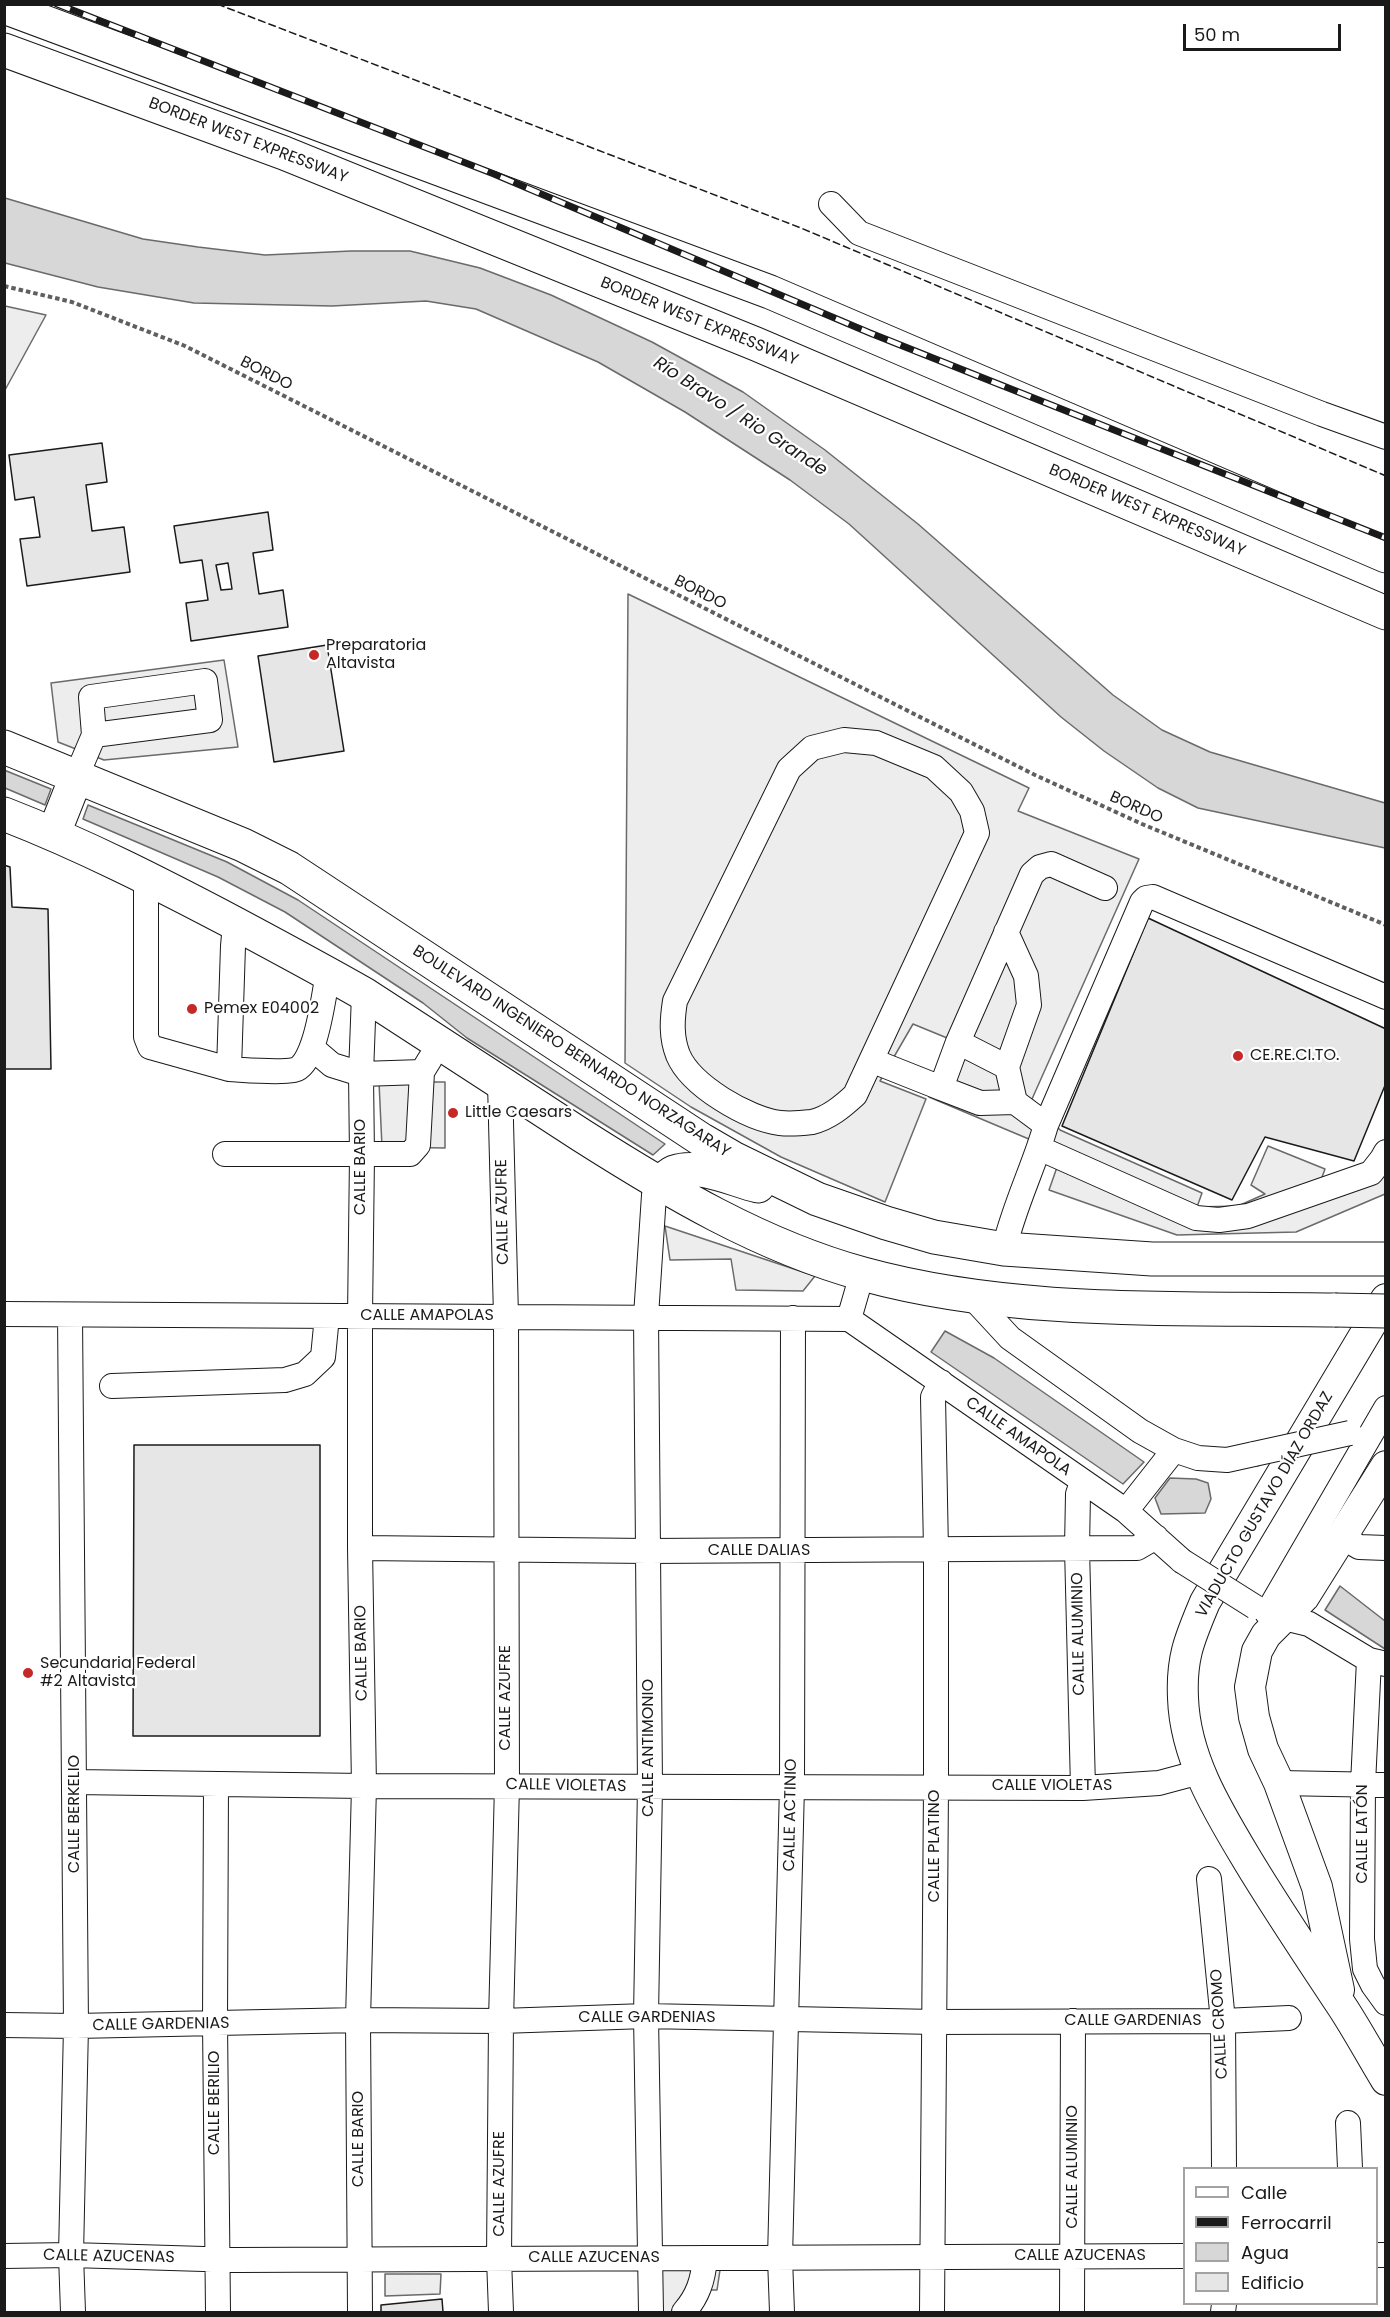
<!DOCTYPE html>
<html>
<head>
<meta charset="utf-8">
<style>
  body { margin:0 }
  #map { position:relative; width:1390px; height:2317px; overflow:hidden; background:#fff; font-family:Poppins,sans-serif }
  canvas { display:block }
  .frame { position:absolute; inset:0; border:6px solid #1a1a1a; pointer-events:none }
  .legend { position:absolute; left:1183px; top:2167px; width:195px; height:138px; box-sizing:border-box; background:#fff; border:2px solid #a3a3a3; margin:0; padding:8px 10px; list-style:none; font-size:18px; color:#1a1a1a }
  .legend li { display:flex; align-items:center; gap:12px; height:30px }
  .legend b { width:30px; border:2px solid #a3a3a3 }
  .scale { position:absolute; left:1183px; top:24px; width:158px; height:27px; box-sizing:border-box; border:3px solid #1a1a1a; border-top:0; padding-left:8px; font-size:18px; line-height:21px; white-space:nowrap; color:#1a1a1a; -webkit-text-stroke:4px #fff; paint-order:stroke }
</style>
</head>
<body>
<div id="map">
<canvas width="1390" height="2317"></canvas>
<div class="frame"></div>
<ul class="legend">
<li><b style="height:8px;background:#fff"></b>Calle</li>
<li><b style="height:8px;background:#1a1a1a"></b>Ferrocarril</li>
<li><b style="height:16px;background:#d7d7d7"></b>Agua</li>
<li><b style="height:16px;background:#e6e6e6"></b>Edificio</li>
</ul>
<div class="scale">50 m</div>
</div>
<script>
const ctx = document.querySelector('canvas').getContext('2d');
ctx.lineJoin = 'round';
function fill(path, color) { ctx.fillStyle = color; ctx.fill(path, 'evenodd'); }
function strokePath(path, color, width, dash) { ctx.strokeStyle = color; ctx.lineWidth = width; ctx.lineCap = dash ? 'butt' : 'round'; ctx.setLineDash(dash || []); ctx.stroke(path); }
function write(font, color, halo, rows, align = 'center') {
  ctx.font = font + ' Poppins,sans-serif'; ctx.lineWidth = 4.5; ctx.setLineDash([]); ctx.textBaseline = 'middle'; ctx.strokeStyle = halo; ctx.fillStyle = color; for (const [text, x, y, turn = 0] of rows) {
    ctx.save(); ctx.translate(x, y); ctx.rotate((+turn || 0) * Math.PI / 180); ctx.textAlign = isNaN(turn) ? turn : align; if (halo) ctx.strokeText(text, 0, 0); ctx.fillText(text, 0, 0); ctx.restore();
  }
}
const built = new Path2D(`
  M5,306L46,315L5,390L4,306Z
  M628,594L1029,788L1018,811L1139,859L1032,1099L1060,1130L1202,1193L1197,1207L1238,1206L1265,1194L1251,1185L1268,1146L1325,1169L1314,1199L1385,1172V1194L1296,1232L1177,1235L1049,1190L1062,1153L929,1097L952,1040L913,1024L880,1081L926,1099L885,1202L781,1157L691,1107L625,1063Z
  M224,660L238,747L104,760L58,742L51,683Z
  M379,1082H445V1148L382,1147Z
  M665,1226L815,1276L803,1291L736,1290L731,1259L670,1260Z
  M661,2270H720L717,2290H685L684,2312H662Z
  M441,2274L440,2294L385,2296V2274Z`);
const water = new Path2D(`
  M5,198L143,239L198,247L265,255L351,251H410L480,268L551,295L652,342L743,392L825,450L918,524L1113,695L1162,730L1210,752L1385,803V848L1198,808L1158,788L1104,751L1061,717L849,524L790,480L685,412L598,362L476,309L426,301L332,306L194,303L98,287L5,263Z
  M4,770L51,789L45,805L5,788Z
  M88,805L227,862L298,900L665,1144L653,1155L467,1038L423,1003L285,912L218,877L83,819Z
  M945,1331L994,1358L1144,1462L1123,1484L931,1352Z
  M1170,1478L1196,1479L1208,1483L1211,1499L1205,1513L1161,1514L1155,1498Z
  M1340,1586L1385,1621V1649L1325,1610Z`);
const building = new Path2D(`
  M102,443L107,482L86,485L92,531L124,527L130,572L27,586L20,539L40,537L34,497L15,500L9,455Z
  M268,512L273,550L253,553L259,594L283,590L288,627L191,641L186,603L208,600L202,560L180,563L174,526ZM228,563L232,589L221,590L216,565Z
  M327,645L344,751L274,762L258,656Z
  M4,865L10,867L12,907L48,909L51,1069H4Z
  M1148,918L1386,1029V1083L1354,1161L1265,1137L1232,1200L1062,1126Z
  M134,1445H320V1736H133Z
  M442,2299L443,2312H381V2305Z`);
const path = new Path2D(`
  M4,286L72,302L185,346L1035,775L1142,824L1386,925`);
const minor = new Path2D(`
  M831,204L859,233L1322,414L1386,437
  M844,740L876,743L934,767L961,792L972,811L977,833L855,1095C843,1106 829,1118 812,1122C803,1123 789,1124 780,1123C748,1119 691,1086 678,1055C671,1037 672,1020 675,1001L789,769L812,748Z
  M77,775L94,735L91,697L205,681L210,720L94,735
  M146,876V1037L150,1047L229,1069
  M235,924L233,946L229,1069C247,1070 278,1073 294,1070C316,1066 324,993 328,973
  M1006,932L1026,976L1029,1005L1007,1067L1015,1102
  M958,1042L1007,1067
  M312,1048L332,1065L361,1074L422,1072L430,1059
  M873,1061L941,1088
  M500,1083L506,1316L507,1785L501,2021L499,2259L501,2312
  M1046,1125L1015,1102L980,1103L941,1088L958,1042L1032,874L1040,867L1051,864L1105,888
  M1039,1148L1196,1218L1219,1220L1248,1216L1371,1173L1382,1159L1386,1152
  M225,1154H410L418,1145L422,1072
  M1004,1249C1014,1206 1034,1167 1046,1125L1142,902L1146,898L1153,897L1386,997
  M973,1298L1010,1338L1140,1431L1174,1450L1198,1458L1227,1460L1254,1454
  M4,1314L849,1319
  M70,1315L76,2026L71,2255L73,2312
  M849,1319L1126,1511L1182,1561
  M849,1319L862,1274
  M112,1386L285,1380L305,1374L323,1357L327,1316
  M1082,1482L1078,1494L1077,1548L1083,1788
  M1126,1511L1174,1450
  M1342,1537L1359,1547L1386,1548
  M360,1548L648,1551L1137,1548L1156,1537
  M1267,1613L1386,1408
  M1268,1614L1309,1624L1369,1660L1386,1664
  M1369,1660L1363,1784L1362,1939L1365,1969L1373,1985L1386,2003
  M74,1782L364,1786L1083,1788L1159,1783L1200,1772
  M1279,1783L1386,1785
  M216,1785L215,2023L218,2312
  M1209,1879L1223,2021L1224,2168
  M4,2025L76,2026L358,2020L501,2021L646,2016L935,2022L1223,2021L1289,2018
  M1348,2123L1350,2168
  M1376,2255H1386
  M4,2256L71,2255L237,2260L1184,2256
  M360,2312L358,2020L364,1786L360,1548V1316L362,1156L361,1074L364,994
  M651,2312L646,2016L650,1786L646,1316L654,1195L659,1184
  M684,2312C698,2296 703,2280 705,2259
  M782,2312L780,2258L792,1786L793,1318
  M932,2312L936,1786V1550L933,1397L941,1382
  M1072,2312L1073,2021
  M1223,2312L1224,2304`);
const major = new Path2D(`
  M1386,1299L1205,1602C1190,1638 1181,1657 1183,1698C1185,1758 1218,1811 1248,1861C1277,1909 1308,1955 1339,2002C1356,2027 1370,2054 1386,2080
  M1339,1990L1317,1887L1279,1783L1263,1749L1254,1717L1250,1687L1257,1651L1266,1635L1304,1597L1386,1466`);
const highway = new Path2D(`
  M4,7L770,292L1386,556
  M4,50L284,153L756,344L1386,613
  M4,747L243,845L289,868L702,1140L733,1158L817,1199L886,1223L934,1237L1004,1249L1152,1259H1386
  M4,814C84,845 160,884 236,924C279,947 322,970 364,994C436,1041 508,1088 581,1135C669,1191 761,1246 863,1274C1016,1316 1178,1307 1335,1310
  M54,833L77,775
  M659,1184C663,1180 669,1174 674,1172C700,1163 733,1180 758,1186`);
const rail = new Path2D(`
  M57,4L494,174L870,333L1386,538`);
const minorBridge = new Path2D(`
  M1254,1454L1350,1433
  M1182,1561L1255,1607`);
const highwayBridge = new Path2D(`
  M1335,1310L1386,1311`);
const fence = new Path2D(`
  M217,4L801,228L1386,476`);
const markers = [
  [314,655,6,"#c62828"],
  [192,1009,6,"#c62828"],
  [1238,1056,6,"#c62828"],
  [453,1113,6,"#c62828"],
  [28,1673,6,"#c62828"]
];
const streetNames = [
  ["BORDER WEST EXPRESSWAY",248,141,21],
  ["BORDER WEST EXPRESSWAY",699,322,22],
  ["BORDO",266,374,27],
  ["BORDER WEST EXPRESSWAY",1147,511,23],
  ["BORDO",700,593,27],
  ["BORDO",1136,808,24],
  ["BOULEVARD INGENIERO BERNARDO NORZAGARAY",571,1052,33],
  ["CALLE BARIO",361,1167,-90],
  ["CALLE AZUFRE",503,1212,-91],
  ["CALLE AMAPOLAS",427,1316],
  ["CALLE AMAPOLA",1018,1437,35],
  ["VIADUCTO GUSTAVO DÍAZ ORDAZ",1265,1505,-60],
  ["CALLE DALIAS",759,1551],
  ["CALLE ALUMINIO",1079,1634,-91],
  ["CALLE BARIO",362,1653,-91],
  ["CALLE AZUFRE",506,1698,-90],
  ["CALLE ANTIMONIO",649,1748,-90],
  ["CALLE VIOLETAS",566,1786,1],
  ["CALLE VIOLETAS",1052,1786],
  ["CALLE BERKELIO",75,1814,-90],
  ["CALLE ACTINIO",791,1815,-89],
  ["CALLE LATÓN",1363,1834,-90],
  ["CALLE PLATINO",935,1846,-90],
  ["CALLE GARDENIAS",647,2018],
  ["CALLE GARDENIAS",1133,2021],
  ["CALLE CROMO",1220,2024,-93],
  ["CALLE GARDENIAS",161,2025,-1],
  ["CALLE BERILIO",215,2103,-90],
  ["CALLE BARIO",359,2139,-90],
  ["CALLE ALUMINIO",1073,2167,-90],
  ["CALLE AZUFRE",500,2184,-90],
  ["CALLE AZUCENAS",1080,2256],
  ["CALLE AZUCENAS",109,2257,1],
  ["CALLE AZUCENAS",594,2258]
];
const poiNames = [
  ["Preparatoria",326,646],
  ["Altavista",326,664],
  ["Pemex E04002",204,1009],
  ["CE.RE.CI.TO.",1250,1056],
  ["Little Caesars",465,1113],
  ["Secundaria Federal",40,1664],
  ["#2 Altavista",40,1682]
];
const waterNames = [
  ["Río Bravo / Rio Grande",740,417,33]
];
fill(built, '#ededed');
strokePath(built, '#6a6a6a', 1.5);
fill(water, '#d7d7d7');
strokePath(water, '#6a6a6a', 1.5);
fill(building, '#e6e6e6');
strokePath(building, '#1a1a1a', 1.5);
strokePath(minor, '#1a1a1a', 26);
strokePath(major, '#1a1a1a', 32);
strokePath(highway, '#1a1a1a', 35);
strokePath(path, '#5f5f5f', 4, [4.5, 3]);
strokePath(minor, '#fff', 24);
strokePath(major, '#fff', 30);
strokePath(highway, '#fff', 33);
strokePath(rail, '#1a1a1a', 7);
strokePath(rail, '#fff', 4.5, [14]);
strokePath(minorBridge, '#1a1a1a', 26, []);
strokePath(highwayBridge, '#1a1a1a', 35, []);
strokePath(minorBridge, '#fff', 24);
strokePath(highwayBridge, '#fff', 33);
strokePath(fence, '#1a1a1a', 1.5, [8, 3]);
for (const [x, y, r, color] of markers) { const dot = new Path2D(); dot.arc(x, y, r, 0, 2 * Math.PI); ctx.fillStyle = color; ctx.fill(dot); strokePath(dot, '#fff', 2); }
write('16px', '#1a1a1a', '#fff', streetNames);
write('16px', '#1a1a1a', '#fff', poiNames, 'left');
write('italic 18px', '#1a1a1a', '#fff', waterNames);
</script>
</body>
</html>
